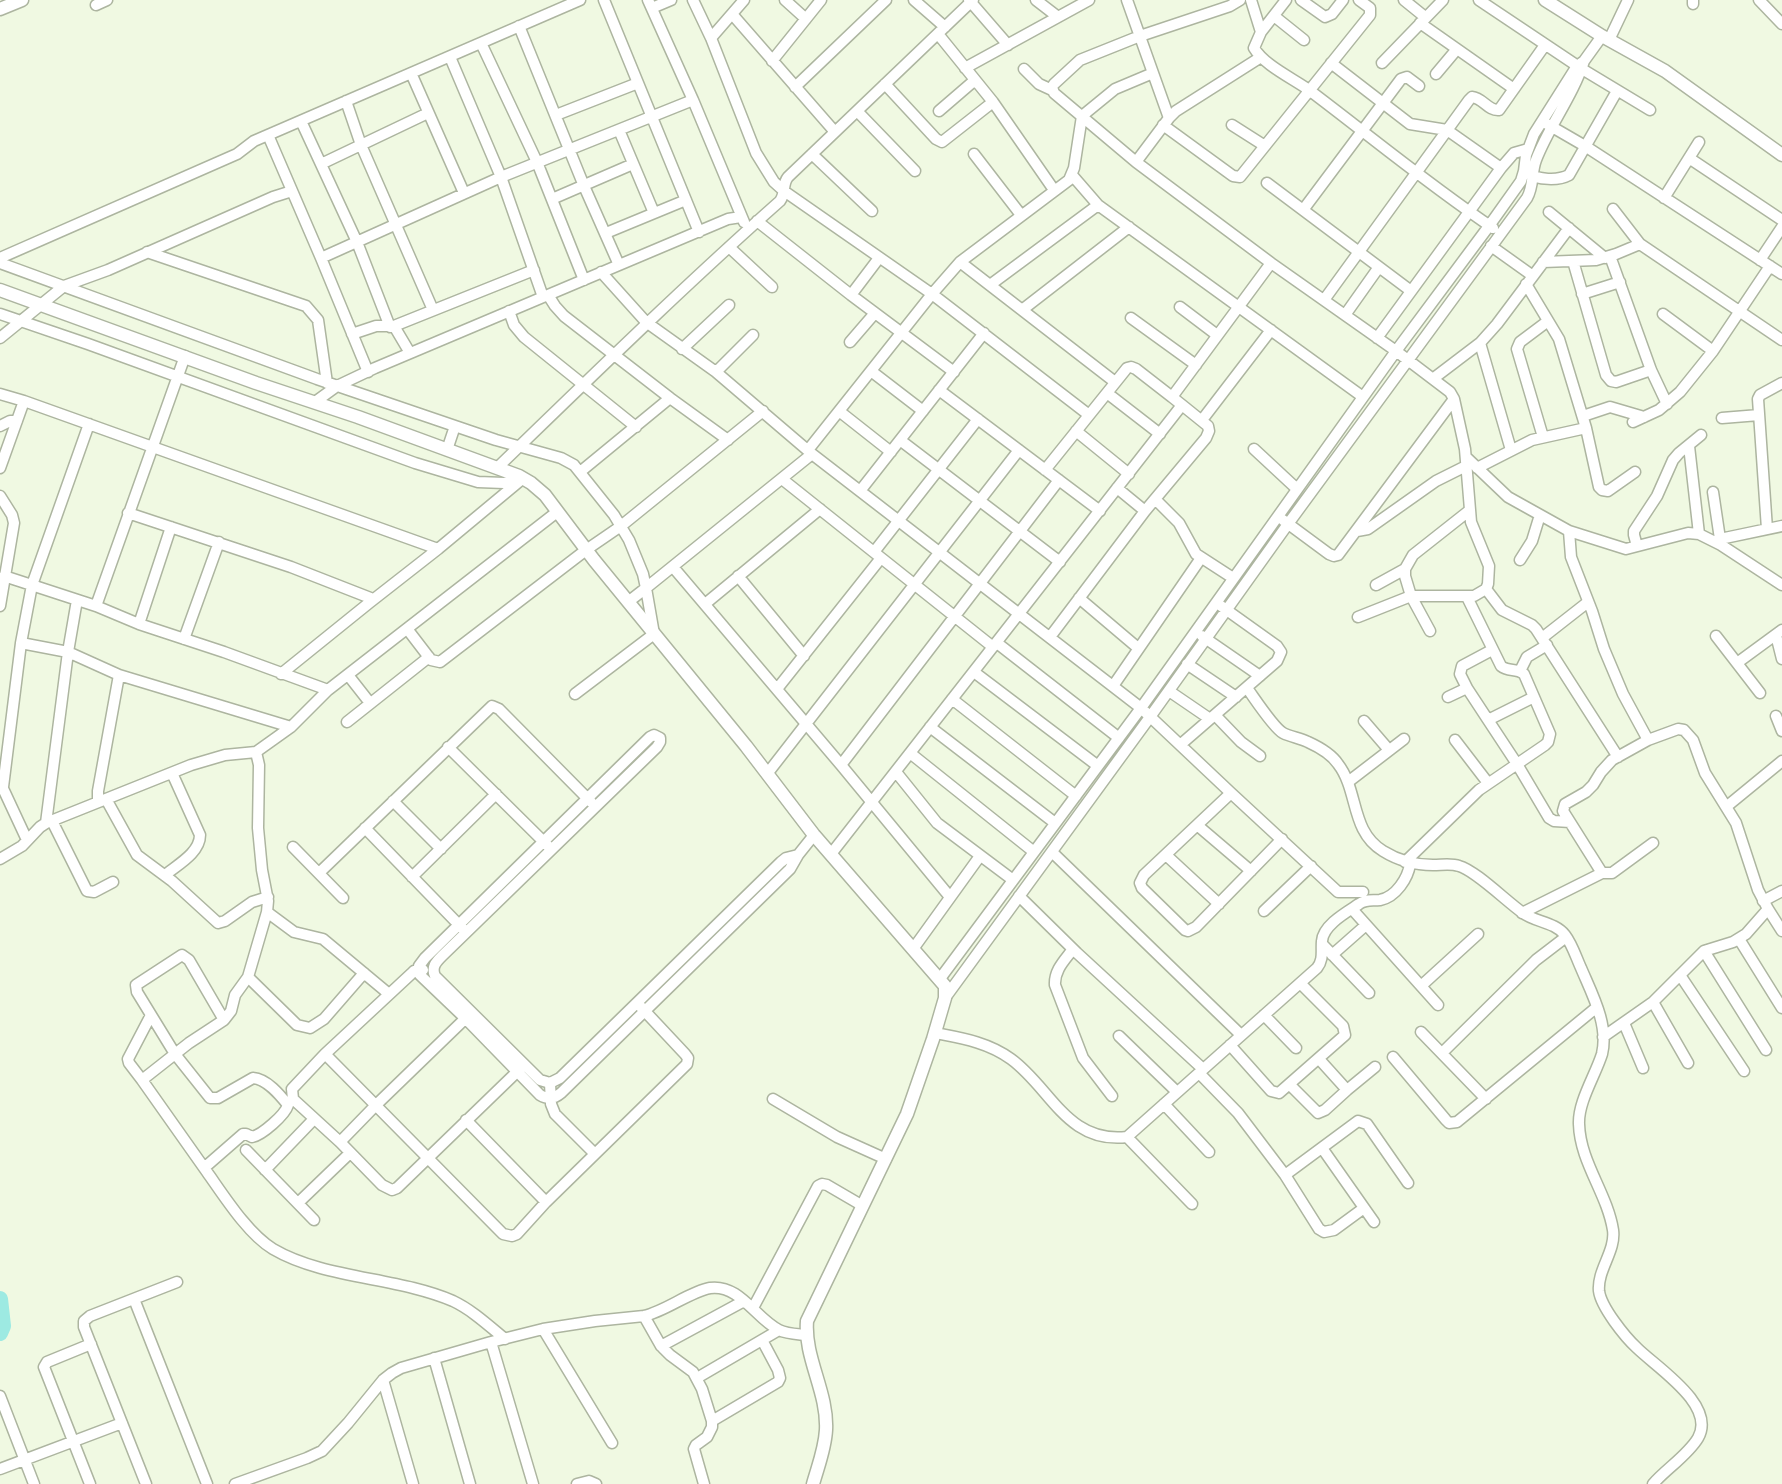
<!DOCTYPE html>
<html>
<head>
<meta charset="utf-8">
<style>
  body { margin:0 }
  canvas { display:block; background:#f0f9e2 }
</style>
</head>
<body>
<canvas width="1782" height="1484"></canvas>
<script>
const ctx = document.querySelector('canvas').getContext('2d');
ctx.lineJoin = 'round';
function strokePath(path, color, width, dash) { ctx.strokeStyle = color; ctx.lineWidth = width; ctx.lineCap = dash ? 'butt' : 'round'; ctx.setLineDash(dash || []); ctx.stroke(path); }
const river = new Path2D(`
  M0,1299L3,1326L0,1333`);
const minor = new Path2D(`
  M604,0L699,232
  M648,0L693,100L744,222
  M693,0L711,38L756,153L774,182L784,191L932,294L1089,415
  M785,0L806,19
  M914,0L945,27
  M969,0L1008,45
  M1036,0L1058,17
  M1127,0L1169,118
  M1240,0L1230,6L1140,36L1080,60L1054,84L1052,87L1054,93L1136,162L1271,263L1396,351L1450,392L1454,399L1465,449L1471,522L1489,566L1488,584L1486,589L1474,596H1411L1358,617
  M1251,0L1261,32L1254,48C1264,65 1292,78 1309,90C1370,136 1429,185 1493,228
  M1301,0L1325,17L1332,14L1343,0
  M1404,0L1425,17
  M1479,0L1582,69L1650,110
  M1759,0L1782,24
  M1693,4V0
  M96,5L107,0
  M652,8L671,0
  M732,14L835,132
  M1274,16L1304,40
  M1420,23L1514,89
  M519,26L584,186L619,265
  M1261,32L1286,0
  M711,38L744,0
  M1609,40L1628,0
  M481,43L537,162L584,280
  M450,57L501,177L543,297
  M772,61L821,0
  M1584,61L1602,36
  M1331,63L1410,124L1447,130L1501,168
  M1382,63L1443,0
  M965,68L1089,0
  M1024,69L1039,84L1052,90
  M411,73L464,193
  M1436,74L1457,49
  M885,84L936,139L942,142L993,102L938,34
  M795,87L886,0
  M346,101L361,145L433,310
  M993,102L1054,190
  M857,111L915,171
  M939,111L975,80
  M556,115L638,83
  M301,121L357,242L390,327
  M1547,124L1585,146L1782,274
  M1163,125L1233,176L1240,177L1370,15V8L1359,0
  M1232,125L1265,146
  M619,130L654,213
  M268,135L321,258L368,372
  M812,154L872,211
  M974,154L1021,215
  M1689,158L1782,220
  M1136,162L1169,118L1176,111L1261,57
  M321,164L428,113
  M1527,173C1538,180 1558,181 1569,175L1617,91
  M1072,175L1098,205L1363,397
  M1267,183L1411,291
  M1664,198L1699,142
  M552,199L633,164
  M1613,209L1640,244
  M1303,210L1401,79L1407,77L1419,86
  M1549,212L1605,258
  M757,221L851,295L954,372
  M606,233L686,200
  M1491,246L1533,276
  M729,247L772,287
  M147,252L306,306L318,320L327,383
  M1610,256L1651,370L1667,404
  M0,258L237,154L254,141L580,0
  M321,258L501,177L693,100
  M1760,260L1782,227
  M1573,261L1606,375L1611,381L1616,382L1651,370
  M960,262L1115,382
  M1543,262L1596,260L1616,254L1640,244L1782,340
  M0,263L317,379L496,440L561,458L574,465L614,515L629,540L643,574L646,588L628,602
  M1526,284L1559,339L1586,428
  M990,285L1098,205
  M1582,294L1620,282
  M548,295L555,306L564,316L670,398
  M851,295L879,258
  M1324,300L1469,100L1472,97C1483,98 1488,111 1499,110L1545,45
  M1180,307L1217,335
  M1022,310L1129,227
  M509,311L514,325L524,337L636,427
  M0,314L88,344L415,463L478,482L504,483L523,478
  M1663,314L1713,351
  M1345,315L1379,267
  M1131,318L1196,365
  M394,326L410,353
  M352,334L376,326H394L534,270
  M0,338L64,286L108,270L273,197L292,191
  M1377,338L1501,168L1514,153L1528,149
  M850,342L875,313
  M1480,343L1511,450
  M682,349L729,305
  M871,371L923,411
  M716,372L753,335
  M1434,378L1480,343L1497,324L1569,228
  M939,390L1100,511
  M1107,393L1160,434
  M0,394L24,401L438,549
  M315,402L337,386L375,368L728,219L741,217
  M839,411L891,452
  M1583,416L1610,407L1644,417
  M1722,418L1759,415
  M1202,420L1271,330
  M1633,422L1659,410L1680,392L1713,351L1770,266
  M0,426L10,421H17
  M1076,431L1129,474
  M1543,437L1517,349L1520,342L1548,321
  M900,440L1060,562
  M1689,446L1699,534
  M1254,449L1297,489
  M447,450L455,426
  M808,450L932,294L960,262L1069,180L1074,168L1082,116L1115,89L1153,73
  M812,454L1141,708L1231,793L1338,892H1363
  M1466,457L1508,497L1569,531L1626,549L1688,533L1699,534L1721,545L1782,585
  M0,468L24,401
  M497,468C590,378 683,287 780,201C786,193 782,184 788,177L973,0
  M1477,468L1532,440L1586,428L1599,487L1602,490L1608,491L1635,472
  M1045,470L1127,368L1131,367L1136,369L1172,397
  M580,472L670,398L728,440
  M782,479L993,647
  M1117,488L1145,511
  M860,491L984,333
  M1713,492L1720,539
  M0,496L12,515L14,523L0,606
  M1155,499L1179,523L1196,554L1233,578
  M128,513L291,567L373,599
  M1283,520L1329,554L1334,556L1338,555L1454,399
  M1767,529L1758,399L1760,395L1782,383
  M1357,531L1368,529L1436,481L1466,466
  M1569,531L1571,557L1592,611L1604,649L1623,694L1648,740L1678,729L1684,730L1693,740L1705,773L1736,823L1758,890L1768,909L1782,931
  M1721,545L1720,539L1782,526
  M1637,546L1634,535V531L1657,496L1673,460L1679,453L1701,435
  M874,552L978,419
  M1520,560L1532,541L1540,515
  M673,567L841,765L950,897
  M4,576L96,606L139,624L224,652L328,690
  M738,576L804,656
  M1376,585L1405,569
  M1486,589L1502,610L1532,625L1536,629L1618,757
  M1079,598L1138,648
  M705,604L820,509
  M96,606L185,356
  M139,624L171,527
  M408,630L431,660L440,662L586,550L621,526L763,411
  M1430,631L1411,596L1405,576V569L1413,555L1470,510
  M1776,635L1782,659
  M1202,636L1260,676
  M1716,636L1760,693
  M1050,637L1145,511L1206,438L1209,431L1208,426L1182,405
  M1542,638L1588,602
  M184,639L219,542
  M21,643L68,652L119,675L291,727
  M997,643L1119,738
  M1737,663L1782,630
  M1187,664L1236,697
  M1520,671L1527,657L1547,645
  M974,672L1098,766
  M281,674L369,603L438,549L521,480
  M348,675L370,703
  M1113,686L1201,558
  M1247,688C1255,699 1273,727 1283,733C1291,737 1300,738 1308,742C1319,747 1332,755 1338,764C1359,791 1350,831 1383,851C1399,861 1414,865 1433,865C1442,865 1451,863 1459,866C1475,870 1507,902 1523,913C1535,922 1555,922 1565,935C1572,944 1576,957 1581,968C1592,994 1609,1025 1602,1054C1595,1076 1578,1102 1579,1124C1580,1162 1607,1193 1613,1230C1616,1251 1597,1270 1599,1291C1601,1307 1625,1337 1637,1348C1656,1367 1717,1405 1698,1438C1688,1455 1666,1469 1653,1484
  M1467,688L1488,720L1534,697
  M777,689L881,558
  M1169,691L1210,719
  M575,694L654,634L646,588L812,454L716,372L646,322L601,272
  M1448,697L1467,688L1460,674L1462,666L1492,650
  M952,699L1076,796
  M1215,715L1241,742L1260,756
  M1776,716L1782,731
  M1488,720L1517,764L1549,818L1554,821L1570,822
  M1364,721L1389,750
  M347,722L429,657
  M930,727L1055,823
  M1455,740L1488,783
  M1648,740L1612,760L1601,772L1593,785L1586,792L1565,804L1563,811L1602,873H1612L1653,843
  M1180,745L1277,661L1281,652L1277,646L1221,606
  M448,747L548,846
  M256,752L259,765L258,828L262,870L268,901L267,912L248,977L235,995L231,1011L224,1020L189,1043L142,1080C164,1111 186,1142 207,1172C224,1196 248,1234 273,1249C324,1279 398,1277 453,1301C472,1310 488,1325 505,1339
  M910,753L1034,852
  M841,765L1059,480
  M896,772L937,823L1013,880
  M767,774L1019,450
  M0,782L27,840
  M1348,782L1404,739
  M3,787L21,643L32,585L89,424
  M1231,793L1144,875L1140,883L1142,888L1185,930L1188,931L1196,927L1282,839
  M106,799L137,855L172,881L218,923L225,921L252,902L268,897
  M393,801L441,849
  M98,802V791L119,675
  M1726,807L1782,761
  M52,821L87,891L94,892L113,882
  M46,823L68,652L77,600
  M1197,825L1251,871
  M365,828L463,929
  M293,847L343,898
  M1052,852L1241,1035
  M831,854L1182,405L1172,397L1271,263
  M798,855L786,858L781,862L560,1078L550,1083L540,1080L435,976C431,967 436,962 442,956L657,747L660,742V738L654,735L650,737L425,958L419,966L420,975L465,1018L540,1095C548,1100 554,1099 561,1093L790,869L798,855L814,835
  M1166,855L1219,904
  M0,859L22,846L40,827L46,823L191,765L225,755L256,752L291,727L328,690L557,512
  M1405,862L1479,790L1545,745L1548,742L1550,734L1524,674C1517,668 1508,672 1501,666L1467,597
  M319,873L492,706L499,709L591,802
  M165,875C177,865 200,853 200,835L172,773
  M412,877L496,794
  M1019,896L1077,953L1203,1069
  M1763,901L1782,891
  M1352,909L1438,1005
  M1264,911L1311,866
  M267,912L294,932L323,939L389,994
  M1522,913L1602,873
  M1739,939L1782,1008
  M1322,944L1369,993
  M913,949L980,856
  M1073,949C1065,960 1054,970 1055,985L1083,1058L1112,1096
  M1704,951L1766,1050
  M1332,955L1366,925
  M423,970L414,971L411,974L325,1054L292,1089L293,1099L340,1142L382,1185L392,1190L397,1188L521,1068
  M1680,975L1744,1071
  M248,977L297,1025L310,1028L324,1019L364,973
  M939,980L1141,708L1396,351L1489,226L1521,181L1524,171L1526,155L1534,134L1577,66L1584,61C1573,96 1549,126 1536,160C1531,173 1534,186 1527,198L1288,524L1150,717L945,998
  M1421,986L1478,934
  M1653,1002L1688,1063
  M1264,1015L1296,1048
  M1624,1023L1643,1068
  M1421,1032L1486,1099
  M935,1033C961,1038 988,1042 1011,1059C1051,1088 1067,1144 1127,1137L1317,968C1324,959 1321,951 1322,941C1323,925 1347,912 1359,904C1366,899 1372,901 1380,900C1396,897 1408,878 1410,864
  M1119,1036L1177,1092
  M1603,1037L1653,1002L1704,951L1733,942L1746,934L1768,909
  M1230,1045L1271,1091L1279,1093L1345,1035L1343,1026L1300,983
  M1442,1053L1536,960L1566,937
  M325,1054L503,1234L512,1236L517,1234L546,1202L687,1064L688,1058L685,1054L640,1006
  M1393,1057L1446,1120L1449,1123L1457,1122L1597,1007
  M1319,1059L1347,1090L1375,1067
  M1199,1073L1238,1113L1285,1175L1358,1121L1367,1124L1408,1183
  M142,1080L129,1063L128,1059L151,1015
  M550,1083L551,1104L555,1114L595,1154
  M1290,1085L1318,1113L1325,1110L1347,1090
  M773,1099L837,1137L886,1159
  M1164,1104L1209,1152
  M466,1120L546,1202
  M1127,1137L1192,1204
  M340,1142L376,1105L470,1014
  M1322,1148L1374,1222
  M246,1150L314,1220
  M204,1168L243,1134H246L252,1137C262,1135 285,1115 288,1105C280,1095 267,1079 253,1078L218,1098H210L175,1054L137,992L136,985L182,955L189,960L224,1020
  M265,1170L314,1119
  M1285,1175L1319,1229L1324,1232L1334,1230L1364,1208
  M298,1203L350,1153
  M134,1299L207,1484
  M753,1308L818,1186L822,1184L827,1185L863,1206
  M644,1316L661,1346L670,1355L693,1372L702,1389L712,1421V1427L707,1437L696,1445L694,1449L704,1484
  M543,1329L612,1443
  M491,1342L533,1484
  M661,1346L744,1301
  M434,1358L470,1484
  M697,1378L779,1330
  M383,1380L413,1484
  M0,1396L34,1484
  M712,1421L778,1382L780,1378L778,1370L762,1340
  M0,1469L122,1423
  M90,1484L44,1367L47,1362L91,1344
  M146,1484L84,1327V1321L90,1316L177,1282
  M235,1484L307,1458L322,1451L348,1423L383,1380L392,1373L401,1368L491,1342L543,1329L595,1321L644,1316C666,1311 689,1292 710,1288C740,1284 756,1319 779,1330C787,1334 797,1334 806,1335
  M577,1484L589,1481L596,1484`);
const tertiary = new Path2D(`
  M1545,0L1602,36L1665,71L1782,155
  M0,9L22,0
  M0,290L256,383L358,417L519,476L531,483L545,495L594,560L746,746L814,835L945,986V998L933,1039L907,1114L807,1321C804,1358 828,1392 826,1430C825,1449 818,1466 813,1484`);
strokePath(river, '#9deae2', 16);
strokePath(minor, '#adb5a0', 13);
strokePath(tertiary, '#adb5a0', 15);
strokePath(minor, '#fff', 10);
strokePath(tertiary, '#fff', 12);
</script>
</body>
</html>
